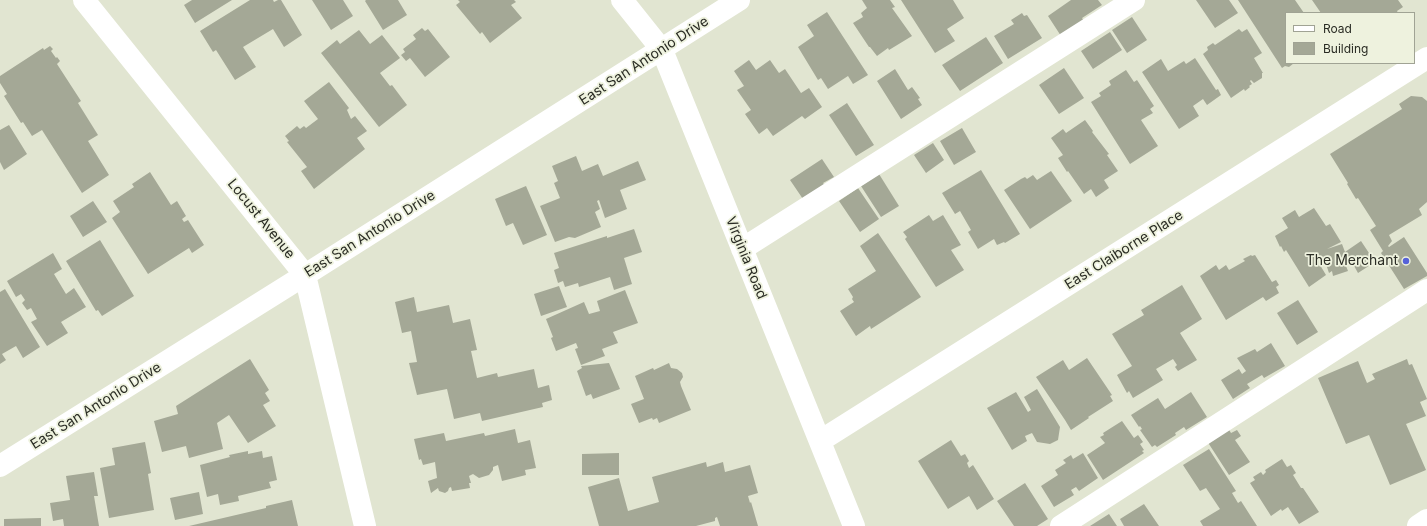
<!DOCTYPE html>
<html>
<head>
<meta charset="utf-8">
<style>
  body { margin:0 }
  #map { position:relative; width:1427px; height:526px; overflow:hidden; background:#e1e5d1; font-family:Inter,sans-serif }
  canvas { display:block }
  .legend { position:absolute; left:1285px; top:12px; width:130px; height:52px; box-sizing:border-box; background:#eef2de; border:1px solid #a0a394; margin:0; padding:5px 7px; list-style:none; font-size:12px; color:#2a2c24 }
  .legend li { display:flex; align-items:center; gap:8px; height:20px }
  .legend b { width:20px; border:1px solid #a0a394 }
</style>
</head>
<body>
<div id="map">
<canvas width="1427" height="526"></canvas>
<ul class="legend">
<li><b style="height:5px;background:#fff"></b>Road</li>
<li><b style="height:11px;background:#a4a896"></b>Building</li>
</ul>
</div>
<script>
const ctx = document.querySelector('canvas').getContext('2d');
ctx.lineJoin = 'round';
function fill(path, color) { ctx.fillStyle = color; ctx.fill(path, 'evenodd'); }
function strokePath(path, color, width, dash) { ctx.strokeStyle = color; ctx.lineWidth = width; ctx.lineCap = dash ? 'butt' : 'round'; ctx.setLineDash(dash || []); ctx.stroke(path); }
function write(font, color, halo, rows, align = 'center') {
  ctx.font = font + ' Inter,sans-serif'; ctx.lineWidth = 3.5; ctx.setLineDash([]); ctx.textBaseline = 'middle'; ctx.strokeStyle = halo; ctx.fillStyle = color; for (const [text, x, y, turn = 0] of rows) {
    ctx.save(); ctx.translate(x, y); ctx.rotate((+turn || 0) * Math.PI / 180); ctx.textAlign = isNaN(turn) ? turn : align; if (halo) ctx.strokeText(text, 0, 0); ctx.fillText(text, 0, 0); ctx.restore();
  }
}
const building = new Path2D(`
  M192,0H232L195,23L184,5Z
  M250,0H273L274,2L278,0H281L302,35L284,47L273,29L243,47L256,67L235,80L216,50L213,52L200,31Z
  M312,0H343L353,16L331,30Z
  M366,0H398L407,15L383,30L365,1Z
  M458,0H514L516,2L511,5L522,18L490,43L482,32L480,34L456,5L460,2Z
  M862,0H890L895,7L892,8L912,36L889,50L888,48L877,56L870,47H869L853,23L863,17L861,13L867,8Z
  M901,0H953L964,18L947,29L955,41L935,53Z
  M1071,0H1098L1102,5L1082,18L1084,21L1061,36L1048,16Z
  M1196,0H1229L1238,13L1215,28Z
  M1238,0H1295L1304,13H1286V63H1294L1289,67L1285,66L1282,68Z
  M1312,0H1398L1403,7L1397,11L1398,13H1321Z
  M827,12L868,75L853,84L848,76L828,89L821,78L818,80L798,47L814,36L807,25Z
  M1022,13L1024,16L1027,15L1042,38L1008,59L994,36L1014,24L1011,20Z
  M1132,17L1147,40L1127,53L1112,30Z
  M422,28L425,31L428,29L450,57L425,77L410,58L406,61L401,55L405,52L403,49L416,39L413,35Z
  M1239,29L1242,32L1247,29L1262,53L1254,58L1263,73H1262V78L1254,83L1251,80L1250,81L1252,84L1249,86L1250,87L1245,91L1244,89L1231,98L1203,54L1208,50L1207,47L1213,43L1215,45Z
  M359,30L370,44L382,35L400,58L380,73L390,86L392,85L407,105L379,127L321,53L337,40L340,44Z
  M1110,32L1122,50L1093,69L1081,51Z
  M986,37L1003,63L960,91L942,65Z
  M50,46L53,49L51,51L56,58L57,57L60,61L57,64L81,101L78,103L98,135L88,141L109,175L82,193L42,130L32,136L23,122L21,123L4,96L7,94L0,83V76L43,48L44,50Z
  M1195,58L1216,90L1218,89L1221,95L1207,105L1203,99L1193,106L1199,116L1179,129L1142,72L1161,59L1168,71L1184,61L1186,64Z
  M749,60L756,70L770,60L779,73L785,69L801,93L809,88L822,107L805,119L802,116L773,136L767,128L759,134L745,114L751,110L737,90L744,86L734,71Z
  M1064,68L1084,98L1059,114L1039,85Z
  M895,69L908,90L912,87L920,98L918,99L922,105L901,119L877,81Z
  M1126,70L1134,82L1137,80L1154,106L1150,109L1153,113L1141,120L1158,146L1130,164L1091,102L1101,96L1099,93L1111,85L1109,81Z
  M329,82L349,108L347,110L351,119L355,116L367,131L357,138L365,149L314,189L301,171L307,167L287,142L289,141L285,136L297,126L300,129L304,126L306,128L318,119L304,101Z
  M1411,96L1422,97L1427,101V202L1419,209L1422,215L1389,235L1392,241L1388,246L1389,247L1404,237L1427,273V276L1404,289L1381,253L1383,251L1370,230L1376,226L1358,198L1356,199L1347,184L1348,183L1330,154L1402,109L1399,104Z
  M847,103L874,145L856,156L829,115Z
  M1085,120L1093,131L1092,132L1109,154L1107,155L1118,171L1104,180L1109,188L1096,197L1091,189L1084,194L1068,171L1067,172L1058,158L1063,155L1051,138L1063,129L1066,133Z
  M9,125L27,154L4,170L0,162V130Z
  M962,128L976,152L954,165L940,141Z
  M933,143L944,160L926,173L914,155Z
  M576,156L582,171L598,164L603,176L638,161L646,180L620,190L627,209L605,218L599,200L597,201L600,209L595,212L601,227L575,238L569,237L555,242L540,206L560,198L554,183L558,181L552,166Z
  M822,159L834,177L823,183L826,187L805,202L790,180Z
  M981,170L1020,234L1005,243L1004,242L997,245L994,239L978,249L968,232L971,230L960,211L955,214L942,193Z
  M1051,171L1072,201L1030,229L1004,190L1021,179L1025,177L1027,179L1033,175L1037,180Z
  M150,172L171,205L177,201L186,216L182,219L184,222L188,220L204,245L192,253L189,248L148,274L112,218L120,212L113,201L134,187L132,184Z
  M879,174L899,206L881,217L861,186Z
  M526,186L547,235L523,245L513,223L506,226L495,199Z
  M858,188L879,219L860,232L839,201Z
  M93,201L107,222L83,237L70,216Z
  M1314,208L1326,226L1330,224L1341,242L1327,249L1342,244L1345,252L1361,241L1375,262L1358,273L1353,264L1346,266L1348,271L1333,276L1332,271L1329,273L1326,264L1320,265L1326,275L1309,287L1286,250L1284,252L1281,246L1280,247L1275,236L1288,228L1282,218L1295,210L1299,217Z
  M929,215L933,221L943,215L961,245L951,250L964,270L936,287L905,239L907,237L903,232Z
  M634,229L642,252L624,258L632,284L614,290L610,277L579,287L578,283L565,287L563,281L558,283L554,270L559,268L554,253L607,236V238Z
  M878,233L921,297L871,329L870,326L856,336L840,311L854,302L852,299L853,297L848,289L876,271L860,246Z
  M100,240L134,296L102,316L98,310L96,311L66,261Z
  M53,253L62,269L54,274L66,294L74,288L86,307L61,322L68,333L47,346L31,322L37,319L31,308L27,310L22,303L25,300L21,294L16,297L7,281Z
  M1251,255L1252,256L1255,255L1272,282L1276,280L1279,285L1276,287L1279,293L1266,301L1263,297L1226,320L1200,276L1216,265L1219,270L1226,265L1229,270L1245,261L1243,259Z
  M1182,285L1202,319L1180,333L1197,360L1178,371L1175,367L1177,365L1173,359L1156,369L1163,380L1133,398L1129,391L1127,393L1117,375L1132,366L1112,334L1144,315L1141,310Z
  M559,286L567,307L541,316L534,294Z
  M5,289L40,347L23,358L16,346L2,354L6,360L0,364V292Z
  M625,290L638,323L613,332L618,343L602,349L605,356L581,365L575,349L578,348L576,343L556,351L551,338L553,337L546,319L584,302L589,314L600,311L597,301Z
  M414,297L417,312L449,305L453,323L470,319L477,350L471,351L477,378L497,373L498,377L534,369L538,388L549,385L552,400L542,403L543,407L482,421L480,413L454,419L447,389L417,395L409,363L417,362L411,331L402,333L395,302Z
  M1298,300L1318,332L1297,345L1277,313Z
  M1271,343L1285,366L1264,378L1262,375L1247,384L1250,388L1233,399L1221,380L1239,369L1242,374L1246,371L1237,358L1255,349L1257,352Z
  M1087,358L1112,395L1110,396L1113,401L1088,417L1089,418L1071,430L1065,420L1036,377L1063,360L1069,370Z
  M250,359L269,390L265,393L270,401L263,405L276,426L248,443L229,415L217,423L223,449L189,458L186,446L162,452L154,421L178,414L176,406Z
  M1407,359L1409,365L1412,364L1427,399L1420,402L1426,416L1406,424L1426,470L1390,485L1369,435L1346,444L1318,378L1358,361L1367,383L1375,379L1372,374Z
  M609,363L620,389L593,399L591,394L586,396L577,371L582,368L581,366Z
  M669,363L671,368L677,369L682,373L683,377L680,382L681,386L691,410L659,423L657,418L653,420L652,418L639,423L631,404L644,399L635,376L653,368L654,370Z
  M1037,389L1060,427L1058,440L1050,444L1037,442L1032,433L1025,436L1027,441L1012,450L987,408L1016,392L1028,412L1031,410L1024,397Z
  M1191,392L1207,417L1186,430L1184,427L1175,433L1176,435L1157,447L1155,445L1152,447L1140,430L1142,429L1140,426L1139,427L1131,415L1158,398L1165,409Z
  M1122,421L1134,438L1138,435L1143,442L1140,444L1144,450L1142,451L1144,453L1103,480L1087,455L1105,443L1100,437L1104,435L1103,433Z
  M1228,428L1231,433L1237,430L1241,436L1235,440L1250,462L1229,475L1207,441Z
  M515,429L518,443L530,440L536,468L525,470L526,475L502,481L498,465L493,467V470L489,475L479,478L473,474L469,476L471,483H469L470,488L452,491L451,487L449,488L448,491L445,493L439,491L438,488L431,493L428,481L437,478L435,462L423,465L421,459L419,460L414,439L444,433L446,441L484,433L485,436Z
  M951,440L961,456L965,454L969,461L967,463L969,468L973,465L994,499L977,510L969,496L948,509L918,461Z
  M145,442L151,473L148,474L154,510L109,518L100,468L115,465L112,448Z
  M1209,449L1236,491L1232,493L1238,503L1241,501L1257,526H1203L1200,521L1220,509L1206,488L1200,491L1183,465Z
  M248,451V454L262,451L263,458L272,456L277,480L269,482L271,488L238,496L239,501L220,505L218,494L207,497L200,465L230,457L229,455Z
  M619,453V475H582V454Z
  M1083,453L1098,478L1079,491L1076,487L1071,490L1074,495L1054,507L1041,486L1058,475L1055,470L1066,463L1063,460L1071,455L1073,459Z
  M1282,459L1287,467L1291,465L1296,473L1293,475L1301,488H1303L1319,512L1299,524L1288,507L1282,511L1281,509L1271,516L1250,483L1255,480L1253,477L1261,472L1263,475L1266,472L1265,470Z
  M706,462L707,467L723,462L725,472L750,465L758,493L748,496L750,503L751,502L758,526H720L717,517L715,518V521L696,526H599L588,487L619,478L628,511L659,502L652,477Z
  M94,472L98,496H94L99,526H64L63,519L53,521L50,503L70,500L66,476Z
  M1025,483L1048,519L1037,526H1014L997,501Z
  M199,492L203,514L175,520L170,498Z
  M292,500L298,526H189L266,508V506Z
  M1144,504L1159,526H1124L1120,519Z
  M1109,514L1117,526H1090Z
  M41,518V526H4V519Z`);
const minor = new Path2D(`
  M84,0L305,275L365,526
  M622,0L662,50L854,526
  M742,249L1134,0
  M820,441L1427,58
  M0,466L305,275L739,0
  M1061,526L1427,290
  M1418,526L1427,520`);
const markers = [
  [1406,261,4,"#5662d9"]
];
const streetNames = [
  ["East San Antonio Drive",644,61,-33],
  ["Locust Avenue",261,219,51],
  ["East San Antonio Drive",370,234,-32],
  ["East Claiborne Place",1124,250,-32],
  ["Virginia Road",746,258,68],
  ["East San Antonio Drive",96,406,-32]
];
const poiNames = [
  ["The Merchant",1398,261]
];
fill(building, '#a4a896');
strokePath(minor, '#fff', 22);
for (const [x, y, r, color] of markers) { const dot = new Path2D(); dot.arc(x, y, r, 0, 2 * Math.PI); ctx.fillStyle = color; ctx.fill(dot); strokePath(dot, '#eef2de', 1.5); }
write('14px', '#2a2c24', '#eef2de', streetNames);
write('14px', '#2a2c24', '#eef2de', poiNames, 'right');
</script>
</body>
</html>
